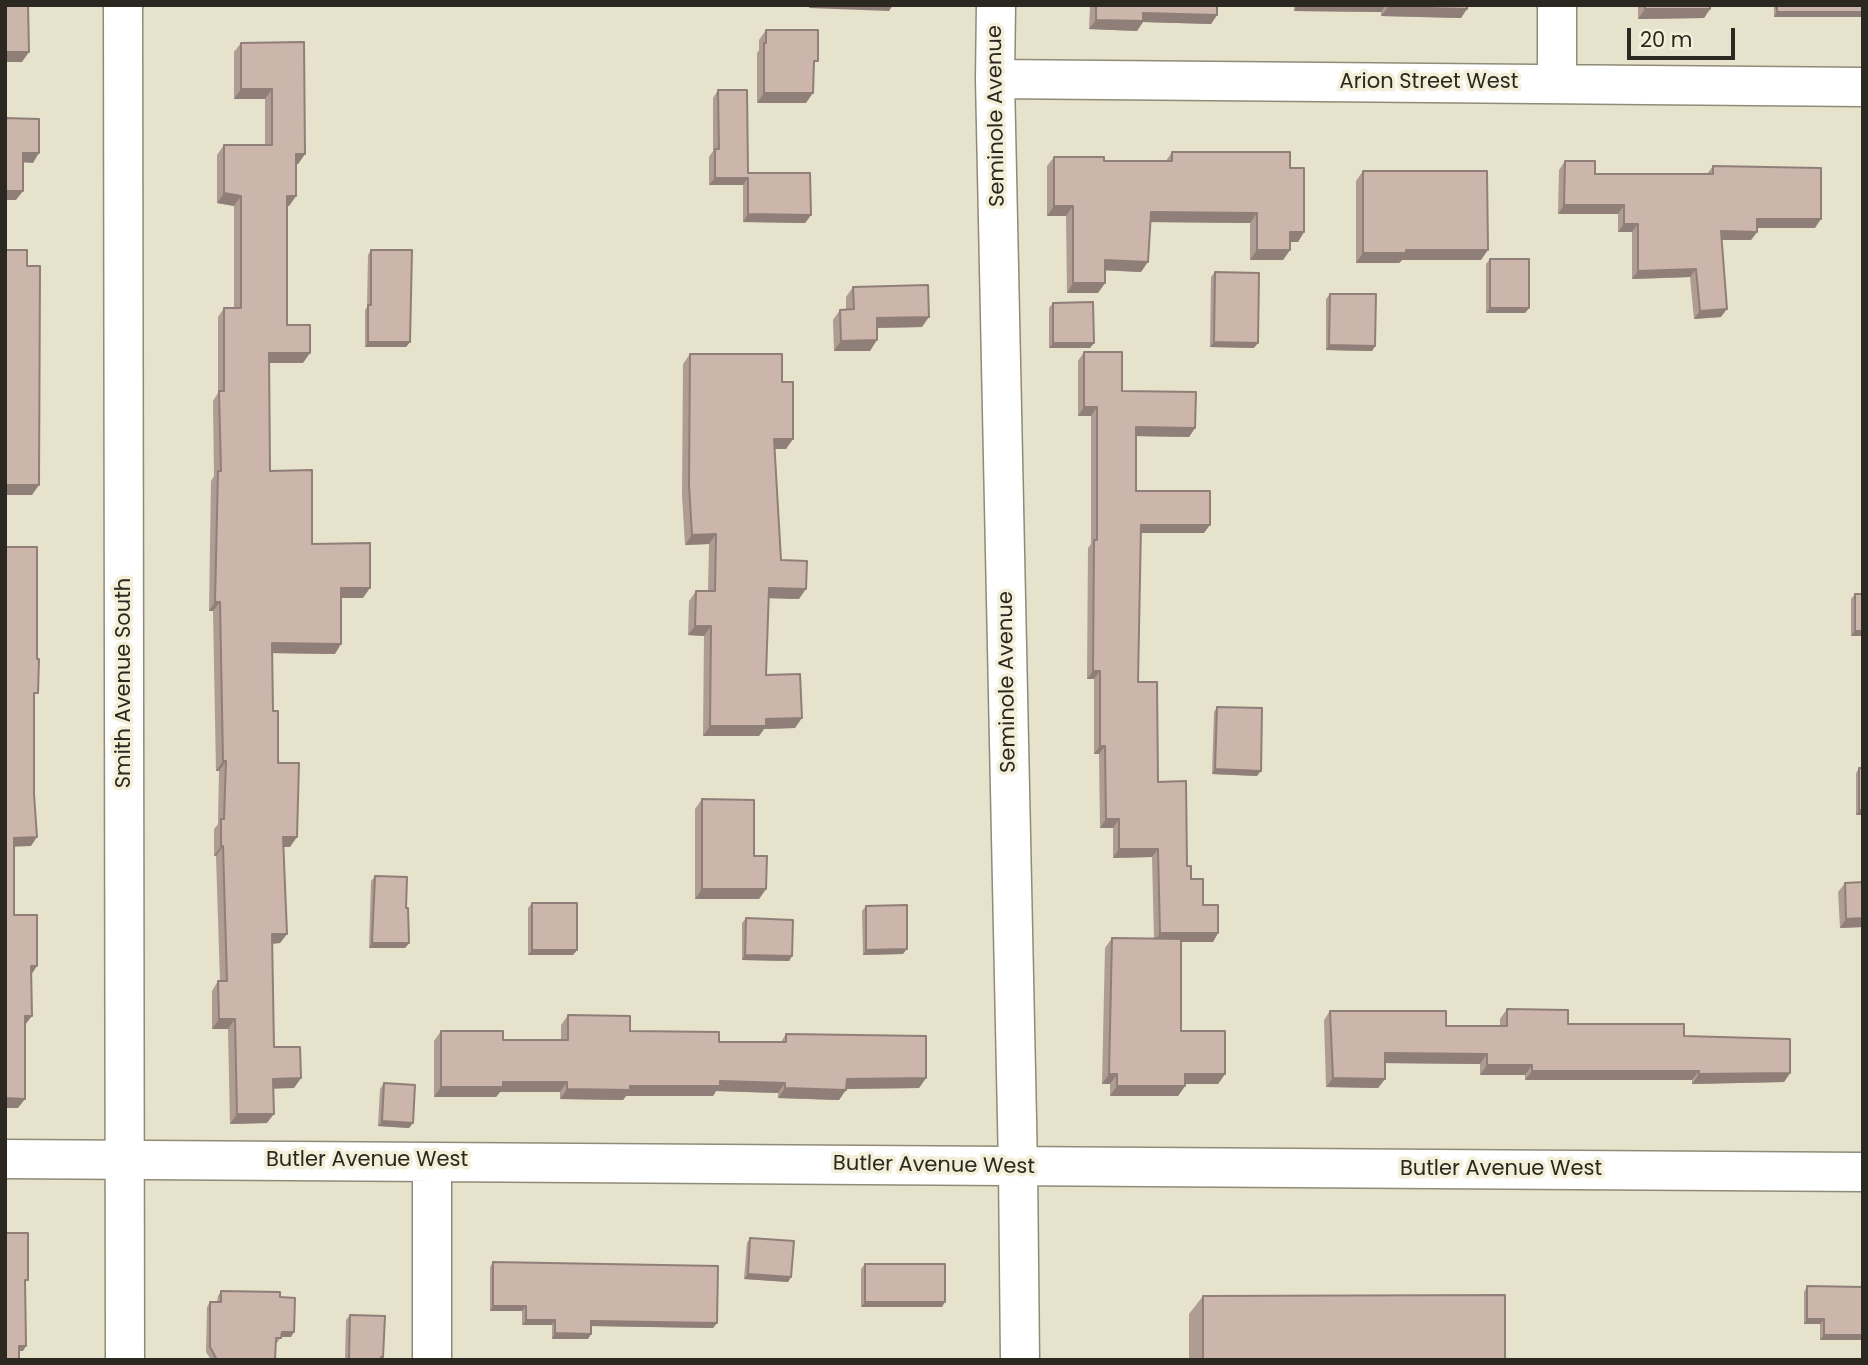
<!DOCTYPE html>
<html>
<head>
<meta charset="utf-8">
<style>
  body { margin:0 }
  #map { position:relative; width:1868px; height:1365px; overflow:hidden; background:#e6e2cb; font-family:Poppins,sans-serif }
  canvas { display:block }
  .frame { position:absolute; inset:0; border:7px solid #2a2820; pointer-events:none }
  .scale { position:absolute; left:1627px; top:28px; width:108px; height:32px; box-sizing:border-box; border:4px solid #2a2820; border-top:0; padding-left:9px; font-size:21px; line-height:24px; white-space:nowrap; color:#2a2820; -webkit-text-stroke:5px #f3efd8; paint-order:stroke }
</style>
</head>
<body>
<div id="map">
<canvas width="1868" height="1365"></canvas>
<div class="frame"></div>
<div class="scale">20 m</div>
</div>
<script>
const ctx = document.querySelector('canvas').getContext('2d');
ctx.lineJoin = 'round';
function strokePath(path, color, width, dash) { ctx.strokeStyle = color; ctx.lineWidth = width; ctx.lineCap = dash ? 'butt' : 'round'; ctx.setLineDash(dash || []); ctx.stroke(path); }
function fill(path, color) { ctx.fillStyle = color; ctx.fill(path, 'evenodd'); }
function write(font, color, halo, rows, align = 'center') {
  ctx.font = font + ' Poppins,sans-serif'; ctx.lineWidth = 7; ctx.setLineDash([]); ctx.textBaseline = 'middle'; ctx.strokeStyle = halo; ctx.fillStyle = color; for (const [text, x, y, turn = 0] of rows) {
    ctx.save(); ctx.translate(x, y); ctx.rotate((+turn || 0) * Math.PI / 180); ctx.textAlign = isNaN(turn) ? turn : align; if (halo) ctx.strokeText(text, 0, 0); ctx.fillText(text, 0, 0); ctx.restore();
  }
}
const minor = new Path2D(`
  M123,5L125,1360
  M996,5L995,79L1018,1167L1020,1360
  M1557,5V84
  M995,79L1863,87
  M5,1159L1863,1172
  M432,1360V1162`);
const wall = new Path2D(`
  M1090,5H1217V15L1211,24L1143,22L1137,31L1089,29Z
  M1294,5H1467L1461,18L1381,16V12L1294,11Z
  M1638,5H1710V9L1704,18L1638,19Z
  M1774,5H1863V17H1774Z
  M766,30L814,67L806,103H757V53L759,50V40Z
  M304,42L305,154L298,164H296V196L289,206H287V325L303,363H269L270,471L312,544L363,598H341L335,654L272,653L273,711L290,847H283L287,934L280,943L272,944L274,1047L301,1078L294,1088H273L267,1123L230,1124L228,1029H212V991L218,981H220L216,856H214V829L218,824L219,771H216L213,611H209L211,481L214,476L213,401L218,393V317L224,308H234V206L217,203V155L224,145H265V99H234V52L241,43Z
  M718,90L748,173L811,215L805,223L743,222V185H709V157L713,151V98Z
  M1172,152L1290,168L1304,232L1298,242H1290V250L1283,260H1250V223L1151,222L1141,272L1105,270V283L1098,293H1067L1066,216H1047V166L1054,157L1104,161H1166Z
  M1565,161L1595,174H1707L1713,166L1815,228H1757V232L1751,240H1722L1721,317L1694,319L1690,277L1632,279V232H1618V214H1558L1559,170Z
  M1363,171L1481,260H1402L1399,263H1356V181Z
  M371,250L410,342L406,347H365V310L367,307L368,255Z
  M1490,259L1529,308L1525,313H1486V264Z
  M1215,272L1254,348L1210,347L1211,277Z
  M853,287L922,327L877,328L870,351H834L833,320L840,310H846V297Z
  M1330,294L1375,346L1372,351L1326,350V299Z
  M1053,303L1094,343L1090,348H1049V308Z
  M1084,352L1122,391L1195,428L1189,437L1136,436V491L1204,533H1140L1138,682L1158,782L1191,879L1218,933L1213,942H1181V1031L1225,1074L1218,1084H1185V1086L1178,1096H1110V1084H1102L1105,948L1112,938L1154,939L1152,857L1113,858V828H1100L1099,754H1094V679H1087L1088,548L1091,544V416H1078V361Z
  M690,354L782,382L793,439L786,449H775L781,560L799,599L768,598L766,675L795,728L764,729L759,736H703L704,636L688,635L689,601L696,591H708L709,544L685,545L682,495L683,364Z
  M1855,594L1863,636H1851V599Z
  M1217,707L1257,776L1212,774L1214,712Z
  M1859,768L1863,815H1856V773Z
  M702,799L754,856L766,889L759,899H695V809Z
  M375,876L406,908L409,943L405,948H369L371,881Z
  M1845,883L1863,927L1840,928L1838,892Z
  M532,903L577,950L573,955H528V908Z
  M866,906L903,954L863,955L862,911Z
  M746,918L792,956L789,961L742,960V923Z
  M1507,1009L1568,1024L1684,1036L1790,1073L1784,1082L1692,1084V1080H1525V1075H1480V1064L1385,1063V1079L1378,1088L1326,1087L1324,1020L1330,1011L1446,1026H1500V1019Z
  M568,1015L630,1031L719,1042H781L786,1034L926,1078L919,1088L846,1089L839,1100L778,1098V1093L716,1091L713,1096H626L623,1100L560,1099V1092H500L496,1097H434V1041L441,1031L503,1040H561V1025Z
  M384,1083L413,1123L409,1128L378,1126L380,1089Z
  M750,1238L791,1277L788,1282L744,1279L747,1243Z
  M493,1262L717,1323L713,1328L591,1326V1334L588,1339H552V1325H522V1311H490V1267Z
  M865,1264L942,1307H861V1269Z
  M1807,1286L1863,1287V1360H1861V1340H1820V1324H1804V1292Z
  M221,1291L280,1297L291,1337H281L277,1343H275V1360H211L206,1352L207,1307L210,1302H217L218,1296Z
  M1203,1296L1505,1360H1189V1314Z
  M350,1315L381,1360H345L346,1320Z`);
const shadedWall = new Path2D(`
  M811,5H893L889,11L809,8Z
  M1298,5H1386L1381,12L1294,11Z
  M1388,7L1467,9L1461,18L1381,16Z
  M1645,9H1710L1704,18L1638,19Z
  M1777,12H1863V17H1774Z
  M1143,13L1217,15L1211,24L1143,22L1137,31L1089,29L1096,20Z
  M5,52H29L22,62H5Z
  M241,89H272L265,99H234Z
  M764,93H813L806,103H757Z
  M23,153H39L33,163L17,162Z
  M296,154H305L298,164H289Z
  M715,178H748L743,185H709Z
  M5,191H23L16,200H5Z
  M224,193L241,196L234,206L217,203Z
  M287,196H296L289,206H280Z
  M1564,205H1624L1618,214H1558Z
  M1054,206H1073L1066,216H1047Z
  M1151,212L1257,213L1250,223L1144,222Z
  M748,214L811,215L805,223L743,222Z
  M1757,219H1821L1815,228H1751Z
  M1624,224H1638L1632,232H1618Z
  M1721,231L1757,232L1751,240H1715Z
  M1290,232H1304L1298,242H1283Z
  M1257,250H1290L1283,260H1250Z
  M1406,250H1488L1481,260H1402L1399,263H1356L1363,253Z
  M1105,260L1148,262L1141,272L1098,270Z
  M1696,269L1690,277L1632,279L1638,271Z
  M1073,283H1105L1098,293H1067Z
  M1490,308H1529L1525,313H1486Z
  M1727,309L1721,317L1694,319L1700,311Z
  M929,317L922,327L870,328L877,318Z
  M877,340L870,351H834L841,341Z
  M368,342H410L406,347H365Z
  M1214,342L1258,343L1254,348L1210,347Z
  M1053,343H1094L1090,348H1049Z
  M1329,345L1375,346L1372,351L1326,350Z
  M269,353H310L303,363H262Z
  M1084,407H1097L1091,416H1078Z
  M1136,427L1195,428L1189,437L1130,436Z
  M774,439H793L786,449H767Z
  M5,485H39L32,495H5Z
  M1141,525H1210L1204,533H1135Z
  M716,534L709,544L685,545L692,535Z
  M341,588H370L363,598H335Z
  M769,588L806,589L799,599L762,598Z
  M215,602H220L213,611H209Z
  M695,626H711L704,636L688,635Z
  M1855,631H1863V636H1851Z
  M272,643L341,644L335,654L265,653Z
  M1093,671H1100L1094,679H1087Z
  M802,718L795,728L764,729L759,736H703L710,726L766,719Z
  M1100,746H1105L1099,754H1094Z
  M223,761H226L219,771H216Z
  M1215,769L1261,771L1257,776L1212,774Z
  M1859,810H1863V815H1856Z
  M1106,819H1119L1113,828H1100Z
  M37,837L31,846L8,847L14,838Z
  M283,837H297L290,847H276Z
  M221,846H223L216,856H214Z
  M1119,849H1158L1152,857L1113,858Z
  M702,889H766L759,899H695Z
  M1863,918V927L1840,928L1846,919Z
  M1160,933H1218L1213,942H1154Z
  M272,934H287L280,943L265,944Z
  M372,943H409L405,948H369Z
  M907,949L903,954L863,955L866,950Z
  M532,950H577L573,955H528Z
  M745,955L792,956L789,961L742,960Z
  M31,966H37L31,975Z
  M25,1016H32L25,1025H18Z
  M219,1019H235L228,1029H212Z
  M1385,1053L1487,1054L1480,1064L1379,1063Z
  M1487,1065H1532L1525,1075H1480Z
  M1532,1071H1699L1692,1080H1525Z
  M1790,1073L1784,1082L1692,1084L1699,1074Z
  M1109,1074H1117L1110,1084H1102Z
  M1185,1074H1225L1218,1084H1178Z
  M301,1078L294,1088L266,1089L273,1079Z
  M926,1078L919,1088L840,1089L847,1079Z
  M1333,1078L1385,1079L1378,1088L1326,1087Z
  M720,1081L785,1083L778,1093L716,1091L713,1096H626L623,1100L560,1099L567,1089Z
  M503,1082H567L560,1092H500L496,1097H434L441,1087Z
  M1117,1086H1185L1178,1096H1110Z
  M785,1088L846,1090L839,1100L778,1098Z
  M5,1098L25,1099L18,1108H5Z
  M237,1114H274L267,1123L230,1124Z
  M382,1121L413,1123L409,1128L378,1126Z
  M748,1274L791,1277L788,1282L744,1279Z
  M865,1302H945L942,1307H861Z
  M493,1306H526L522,1311H490Z
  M1807,1319H1824L1820,1324H1804Z
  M526,1320H555L552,1325H522Z
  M591,1321L717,1323L713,1328L588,1326Z
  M282,1332H294L291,1337H278Z
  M555,1333L591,1334L588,1339H552Z
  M1824,1335H1863V1337L1861,1340H1820Z
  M19,1346H26L23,1351H15Z`);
const building = new Path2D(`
  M5,5H28L29,52H5Z
  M1096,5H1217V15L1143,13V21L1096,20Z
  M1388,5H1467V9L1388,7Z
  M1645,5H1710V9H1645Z
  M1777,5H1863V12H1777Z
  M766,30H818V61H814L813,93H764V43H766Z
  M304,42L305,154H296V196H287V325H310V353H269L270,471L312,470V544L370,543V588H341V644L272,643L273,711H278V763H299L297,837H283L287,934H272L274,1047H300L301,1078L273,1079L274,1114H237L235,1019H219L218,981H227L223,846H221V819H224L226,761H223L220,602H215L218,471H221L219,391H224V308H241V196L224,193V145H272V89H241V43Z
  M718,90H747L748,173H810L811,215L748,214V178H715V149H719Z
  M5,118L39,119V153H23V191H5Z
  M1172,152H1290V168H1304V232H1290V250H1257V213L1151,212L1148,262L1105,260V283H1073V206H1054V157H1104V161H1172Z
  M1565,161H1595V174H1713V166L1821,168V219H1757V232L1721,231L1727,309L1700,311L1696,269L1638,271V224H1624V205H1564Z
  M1363,171H1487L1488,250H1406V253H1363Z
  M5,250H27V266H40L39,485H5Z
  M371,250H412L410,342H368V305H371Z
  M1490,259H1529V308H1490Z
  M1215,272L1259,273L1258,343L1214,342Z
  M928,285L929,317L877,318V340L841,341L840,310L854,309L853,287Z
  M1330,294H1376L1375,346L1329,345Z
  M1093,302L1094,343H1053V303Z
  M1084,352H1122V391L1196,392L1195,428L1136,427V491H1210V525H1141L1138,682H1157L1158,782L1186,781L1187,866H1191V879H1203V905H1218V933H1160L1158,849H1119V819H1106L1105,746H1100V671H1093L1094,540H1097V407H1084Z
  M690,354H782V382H793V439H774L781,560L807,561L806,589L769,588L766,675L800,674L802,718L766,719V726H710L711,626H695L696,591H715L716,534L692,535L689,485Z
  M5,547H37V659H39L38,693H34V794L37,837L14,838V915H37V966H31L32,1016H25V1099L5,1098Z
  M1855,594H1863V631H1855Z
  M1217,707L1262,708L1261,771L1215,769Z
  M1859,768H1863V810H1859Z
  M702,799L754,800V856H767L766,889H702Z
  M375,876L407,877L406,908H408L409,943H372Z
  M1863,882V918L1846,919L1845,883Z
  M532,903H577V950H532Z
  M907,905V949L866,950V906Z
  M746,918L793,920L792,956L745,955Z
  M1112,938L1181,939V1031H1225V1074H1185V1086H1117V1074H1109Z
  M1507,1009L1568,1010V1024H1684V1036L1790,1039V1073L1699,1074V1071H1532V1065H1487V1054L1385,1053V1079L1333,1078L1330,1011H1446V1026H1507Z
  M568,1015L630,1016V1031L719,1032V1042H786V1034L926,1036V1078L847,1079L846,1090L785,1088V1083L720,1081V1086H630V1090L567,1089V1082H503V1087H441V1031H503V1040H568Z
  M384,1083L415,1085L413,1123L382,1121Z
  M5,1233H28V1280H25L26,1346H19V1360H5Z
  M750,1238L794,1241L791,1277L748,1274Z
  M493,1262L718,1266L717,1323L591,1321V1334L555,1333V1320H526V1306H493Z
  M865,1264H945V1302H865Z
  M1807,1286L1863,1287V1335H1824V1319H1807Z
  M221,1291L280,1292V1297L295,1298L294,1332H282L281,1338H276L275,1360H217L210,1347V1302H221Z
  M1505,1295V1360H1203V1296Z
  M350,1315L385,1316L383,1357H381V1360H349Z`);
const streetNames = [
  ["Arion Street West",1429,83],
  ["Seminole Avenue",997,116,-91],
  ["Seminole Avenue",1008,682,-91],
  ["Smith Avenue South",125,683,-90],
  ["Butler Avenue West",367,1161],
  ["Butler Avenue West",934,1166,1],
  ["Butler Avenue West",1501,1170]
];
strokePath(minor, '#8f8b77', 41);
strokePath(minor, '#fff', 38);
fill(wall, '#af9c93');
fill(shadedWall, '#8f7f78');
fill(building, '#ccb5ab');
strokePath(building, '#8f7f78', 2);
write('21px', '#2a2820', '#f3efd8', streetNames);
</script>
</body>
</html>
